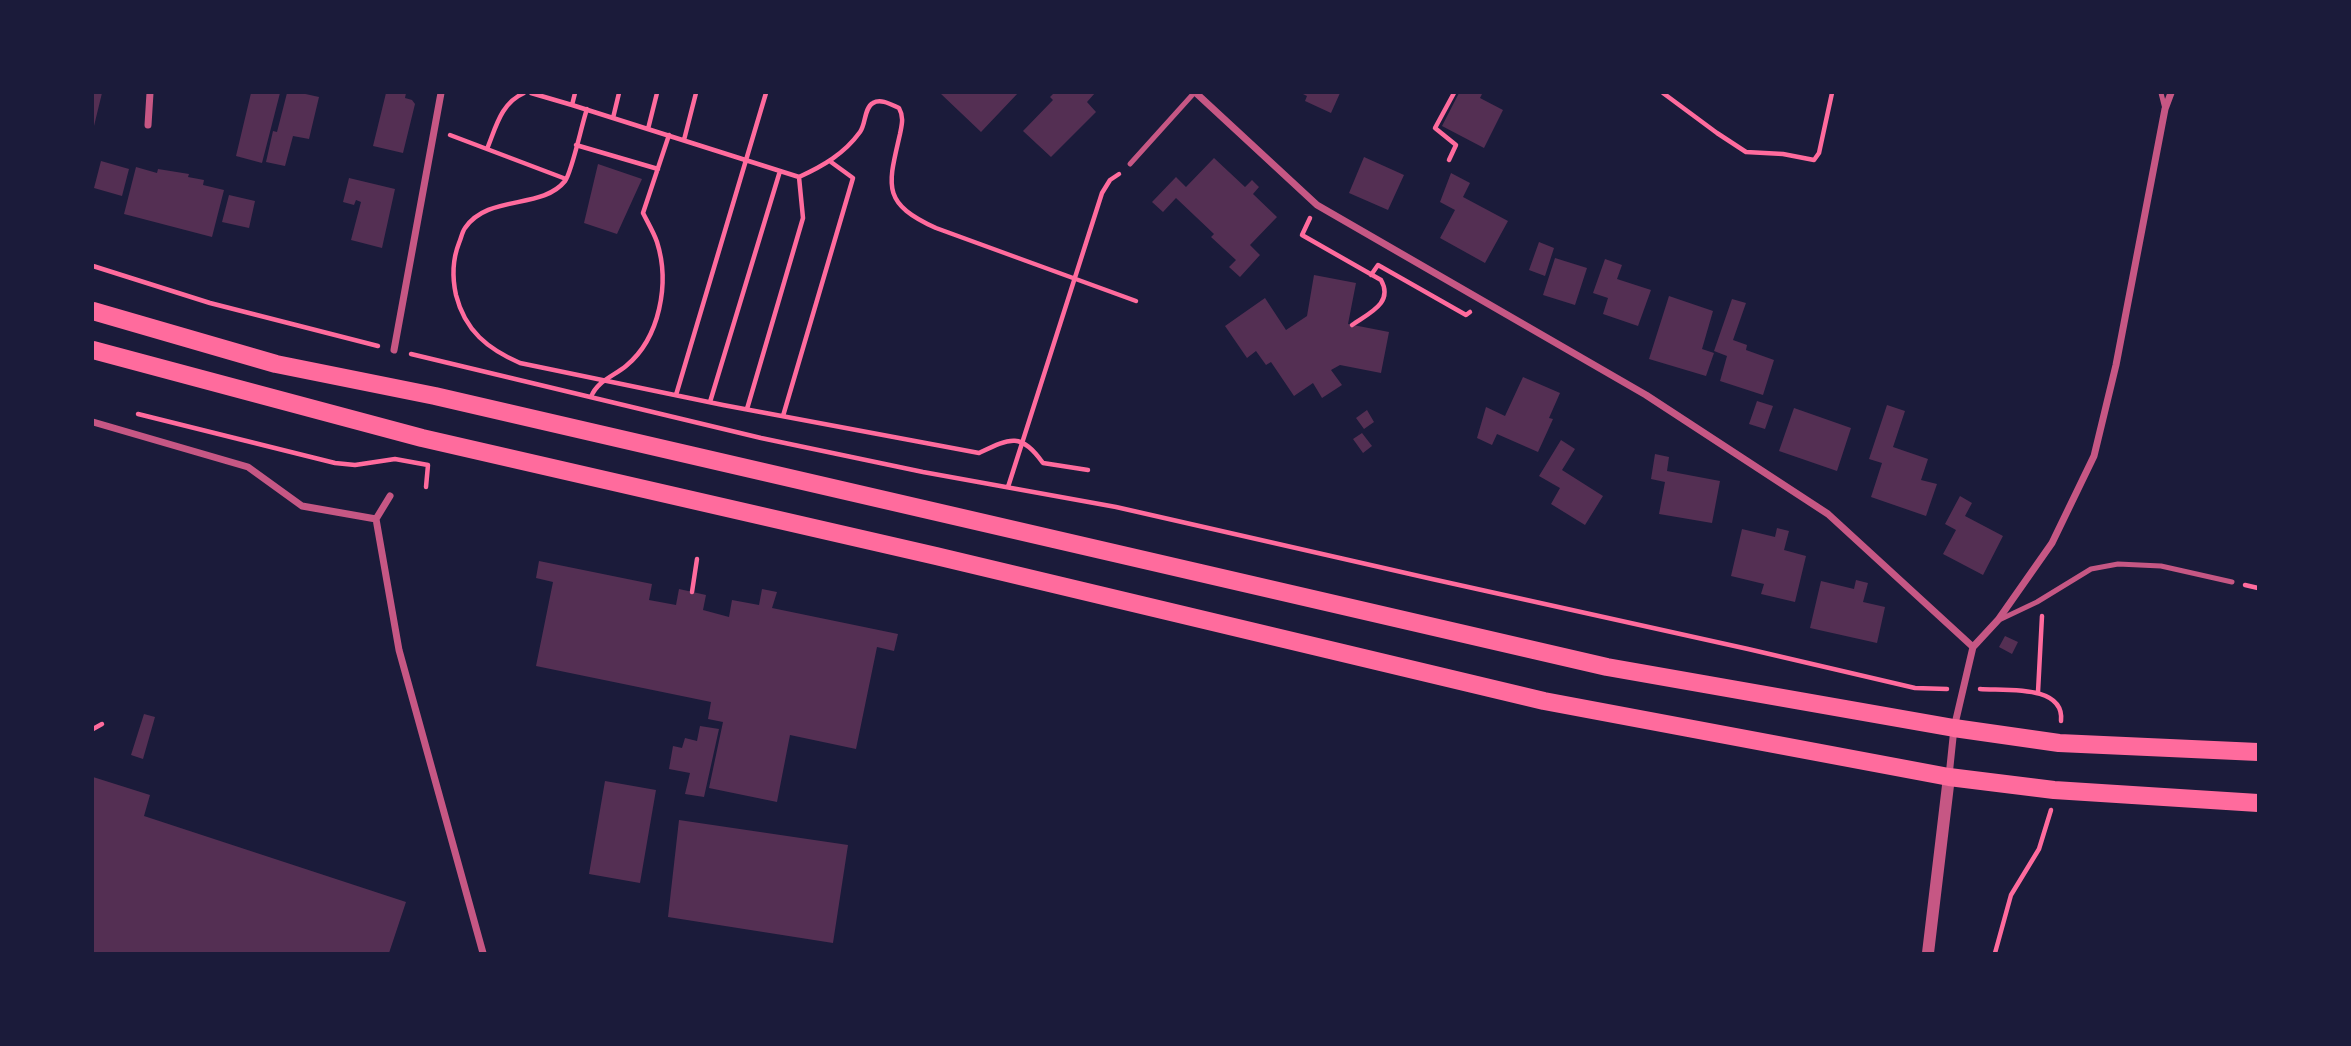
<!DOCTYPE html>
<html>
<head>
<meta charset="utf-8">
<style>
  body { margin:0 }
  #map { position:relative; width:2351px; height:1046px; overflow:hidden; background:#1b1b3a; font-family:"IBM Plex Sans",sans-serif }
  canvas { display:block }
  .frame { position:absolute; inset:0; border:94px solid #1b1b3a; pointer-events:none }
</style>
</head>
<body>
<div id="map">
<canvas width="2351" height="1046"></canvas>
<div class="frame"></div>
</div>
<script>
const ctx = document.querySelector('canvas').getContext('2d');
ctx.lineJoin = 'round';
function fill(path, color) { ctx.fillStyle = color; ctx.fill(path, 'evenodd'); }
function strokePath(path, color, width, dash) { ctx.strokeStyle = color; ctx.lineWidth = width; ctx.lineCap = dash ? 'butt' : 'round'; ctx.setLineDash(dash || []); ctx.stroke(path); }
const building = new Path2D(`
  M93,93H102L94,126H93Z
  M251,93H280L262,163L236,156Z
  M287,93H301L319,97L309,139L293,136L285,166L266,162L273,131L277,132Z
  M386,93H406L405,98L412,100L415,104L403,153L373,146Z
  M940,93H1018L981,132Z
  M1054,93H1095L1087,102L1096,112L1051,157L1023,131L1053,100L1050,97Z
  M1301,93H1340L1331,113L1305,101L1307,96Z
  M1459,93H1480L1482,94L1480,98L1503,110L1484,148L1442,126Z
  M1364,157L1404,175L1388,210L1349,193Z
  M1214,158L1245,187L1252,180L1259,187L1253,194L1277,217L1250,245L1260,255L1240,277L1229,267L1236,260L1211,237L1214,234L1176,198L1163,212L1152,202L1176,177L1186,187Z
  M101,161L129,169L122,196L94,188Z
  M598,164L642,179L617,234L584,223Z
  M136,167L157,173L158,169L189,174L188,177L204,180L203,185L224,190L212,237L124,214Z
  M1451,173L1470,183L1463,197L1508,221L1485,263L1440,238L1455,210L1440,202Z
  M349,178L395,189L382,248L351,240L361,202L356,200L354,205L343,202Z
  M229,195L255,201L249,228L222,222Z
  M1539,242L1554,248L1545,276L1529,270Z
  M1555,258L1587,268L1575,305L1543,295Z
  M1605,259L1622,265L1617,279L1651,290L1638,326L1603,314L1608,298L1593,293Z
  M1314,275L1356,283L1348,324L1389,332L1381,373L1340,365L1331,370L1342,385L1322,398L1313,383L1294,396L1271,362L1266,365L1256,351L1247,358L1225,326L1265,298L1286,330L1307,316Z
  M1669,296L1713,311L1702,349L1714,353L1706,376L1649,359Z
  M1732,299L1746,303L1733,340L1747,345L1746,350L1774,360L1763,395L1720,381L1727,356L1714,351Z
  M1523,377L1560,393L1549,418L1553,419L1538,452L1497,434L1492,445L1477,438L1486,407L1505,416Z
  M1757,401L1773,406L1765,429L1749,424Z
  M1887,405L1905,411L1893,447L1928,459L1921,480L1937,484L1926,516L1871,497L1882,463L1869,459Z
  M1794,408L1851,428L1837,471L1779,451Z
  M1367,410L1374,422L1364,429L1356,418Z
  M1362,433L1372,446L1363,453L1353,439Z
  M1561,440L1575,449L1562,470L1603,496L1585,525L1551,504L1560,488L1539,476Z
  M1655,454L1669,457L1667,471L1720,481L1712,523L1659,514L1665,482L1651,479Z
  M1960,496L1972,503L1965,516L2003,536L1983,575L1943,554L1956,530L1945,524Z
  M1777,528L1789,531L1784,550L1806,556L1795,602L1761,594L1764,584L1731,576L1742,529L1775,537Z
  M539,561L652,584L649,600L676,605L679,589L706,595L703,610L729,617L732,600L759,605L762,589L777,592L772,608L898,634L894,651L877,647L856,749L790,735L777,802L709,788L723,722L708,719L711,702L536,666L553,582L536,578Z
  M1856,580L1868,583L1863,602L1885,607L1877,643L1810,628L1821,581L1854,589Z
  M2005,636L2018,642L2012,654L1999,647Z
  M144,714L155,717L143,759L131,755Z
  M700,726L719,729L704,797L685,794L690,773L669,769L673,746L682,748L685,738L697,741Z
  M93,777L150,795L144,816L406,902L389,953H93Z
  M605,781L656,790L640,883L589,874Z
  M679,820L848,845L833,943L668,917Z`);
const path = new Path2D(`
  M531,93L572,105
  M575,93L572,105L799,177C823,166 844,154 860,132C866,124 864,108 873,103C881,98 892,105 899,108C904,117 902,124 900,134C888,186 881,203 936,228L1136,301
  M1663,93L1717,133L1746,152L1783,154L1814,160L1819,153L1832,93
  M587,109C582,123 572,172 565,181C542,210 488,194 465,228C462,232 461,239 459,243C452,261 452,277 456,295C465,331 488,349 520,363L723,405L979,453C1010,438 1021,432 1043,463L1088,470
  M613,118L619,93
  M648,129L657,93
  M450,135L566,179
  M684,140L696,93
  M576,145L658,169
  M487,149C496,127 501,103 524,93
  M1449,160L1456,145L1435,128L1454,93
  M1310,218L1302,235L1381,280C1394,303 1369,313 1352,325
  M93,266L210,303L378,346
  M1371,275L1378,265L1466,315L1470,312
  M411,354L761,438L923,472L1116,507L1432,579L1748,649L1915,688L1947,689
  M676,395L766,93
  M591,397C597,381 614,376 626,366C660,338 670,283 657,242C654,233 648,223 643,213L669,135
  M710,402L780,171
  M747,409L803,218L799,177
  M138,414L335,463L355,465L395,459L428,465L426,487
  M783,416L853,178L831,162
  M1008,487L1102,193L1110,180L1119,174
  M2245,585L2258,588
  M692,592L697,559
  M1980,689C2004,691 2065,684 2061,721
  M2038,692L2042,616
  M93,729L102,724
  M1995,953L2011,895L2039,849L2051,810`);
const service = new Path2D(`
  M2161,93L2165,109
  M1130,164L1194,93
  M1999,620L2037,602L2091,569L2118,564L2161,566L2232,582`);
const minor = new Path2D(`
  M1196,93L1317,205L1646,395L1828,514L1973,647
  M148,125L150,93
  M394,350L441,93
  M93,422L248,467L302,506L376,519L390,496
  M376,519L399,650L483,953
  M1949,776L1954,728L1973,647L1998,620L2052,543L2094,456L2116,365L2165,109L2171,93`);
const tertiary = new Path2D(`
  M1928,953L1949,777`);
const primary = new Path2D(`
  M93,311L276,364L435,396L1607,667L1954,728L2059,743L2258,752
  M93,350L422,438L936,556L1544,701L1949,777L2054,790L2258,803`);
fill(building, '#542f53');
strokePath(path, '#ff6b9d', 4.5);
strokePath(service, '#c65784', 5);
strokePath(minor, '#c65784', 7);
strokePath(tertiary, '#c65784', 12);
strokePath(primary, '#ff6b9d', 18);
</script>
</body>
</html>
